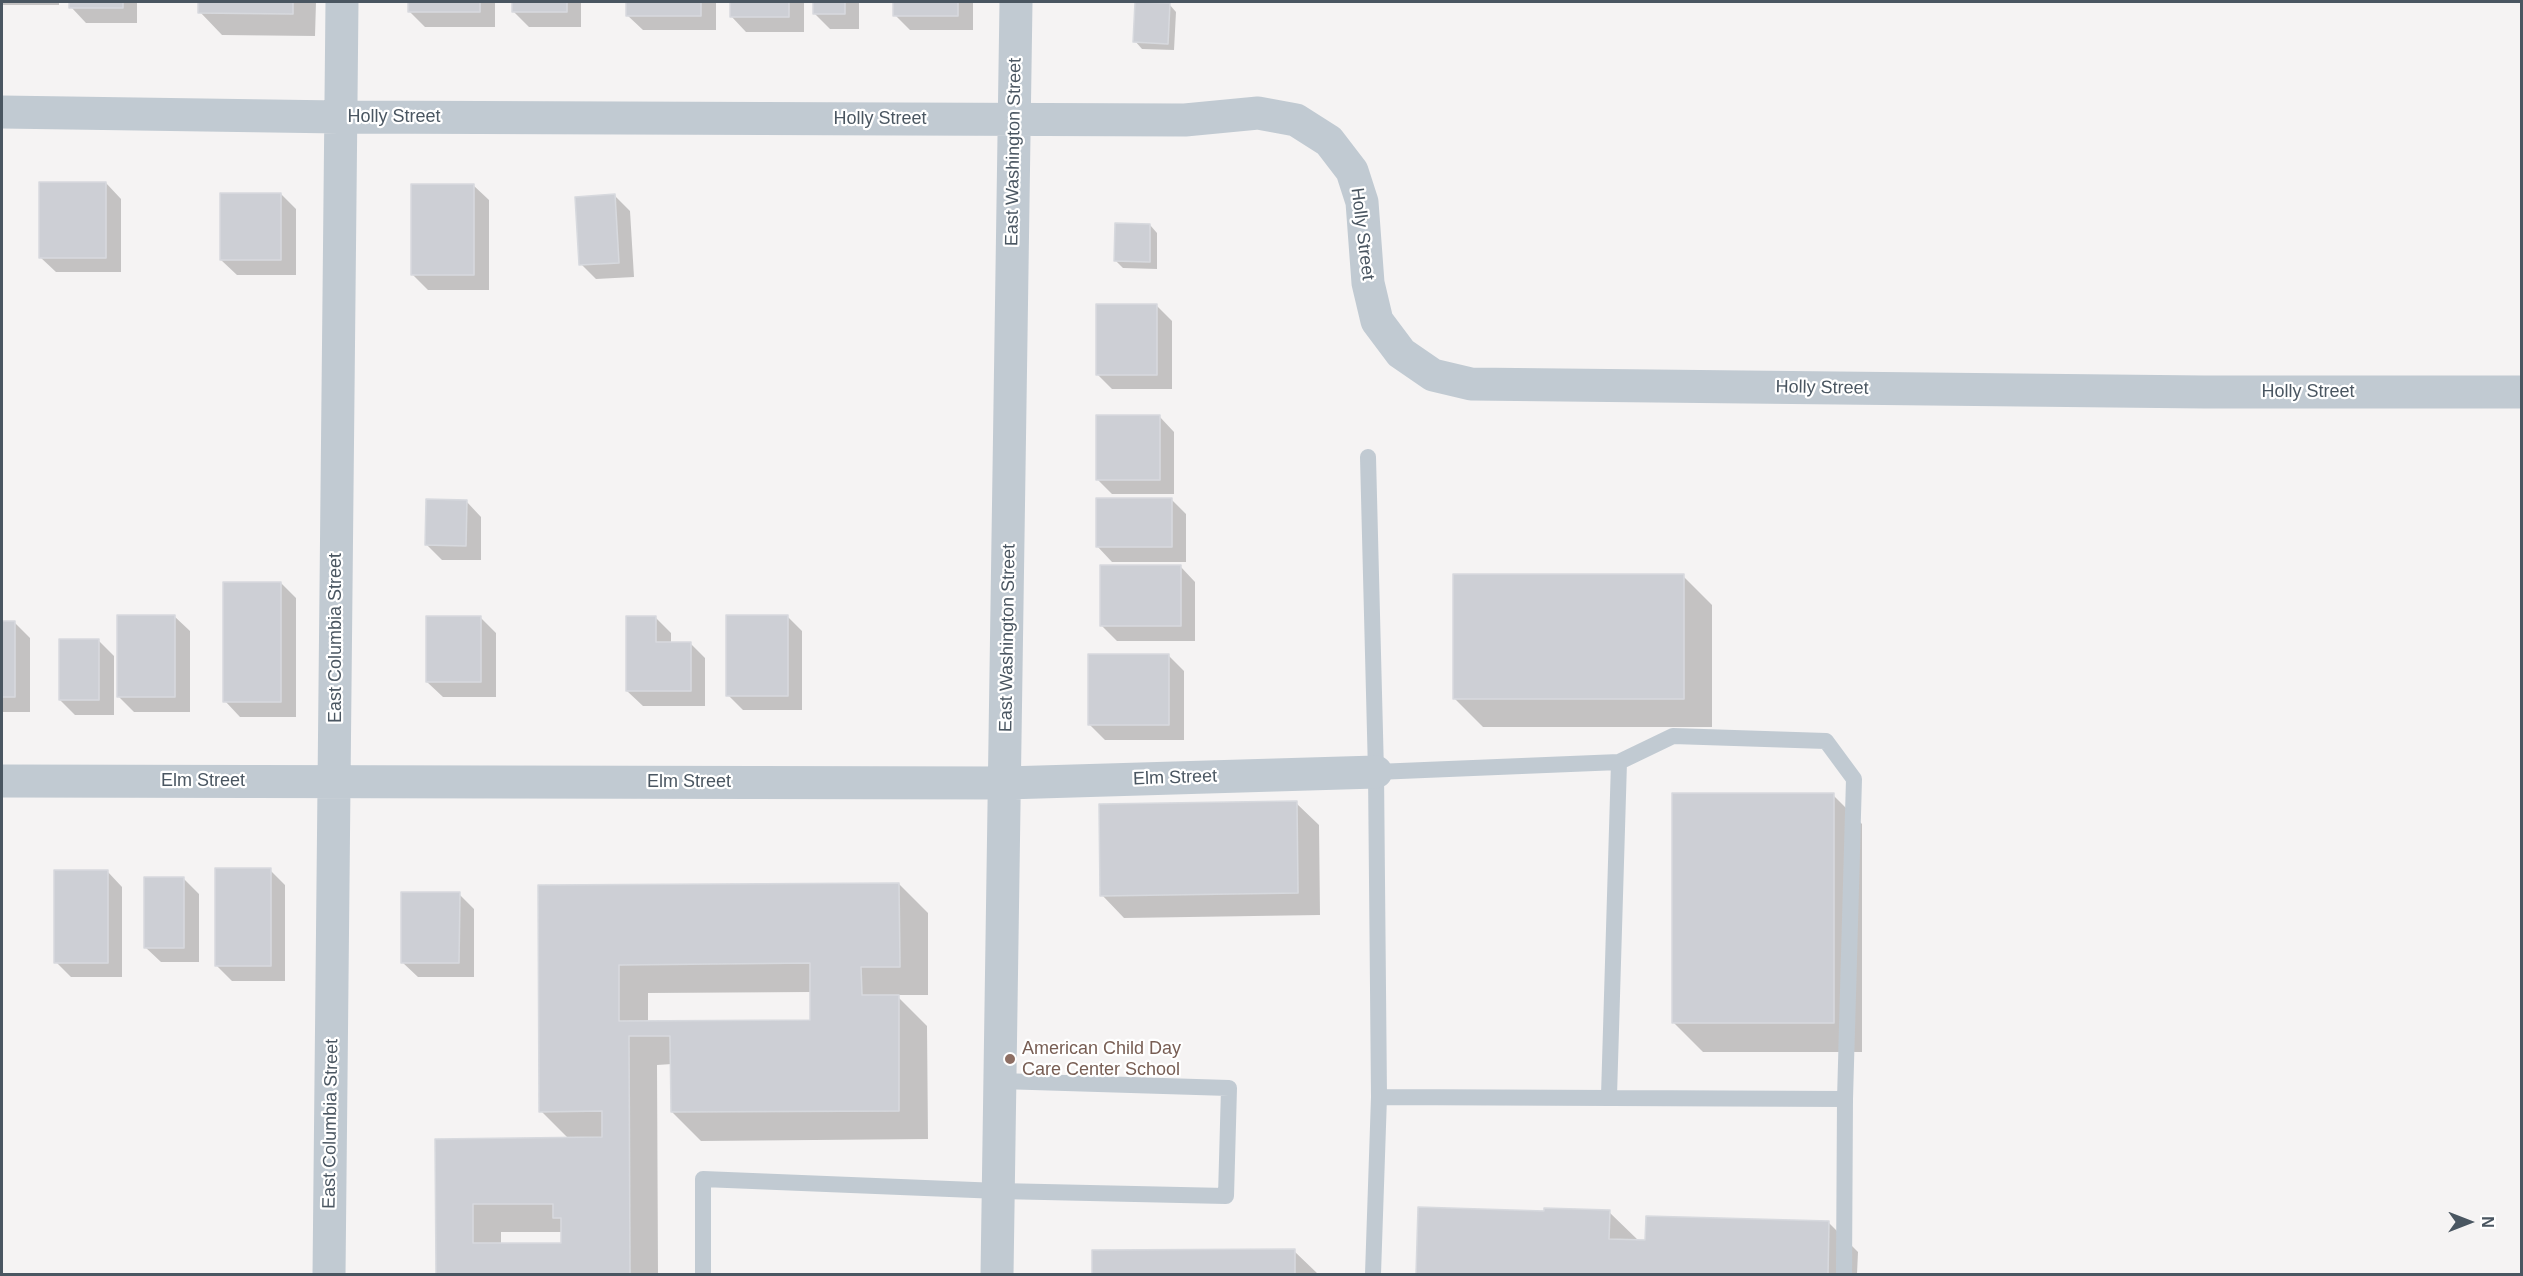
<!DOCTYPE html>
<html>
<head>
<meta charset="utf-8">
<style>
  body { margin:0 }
  #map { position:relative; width:2523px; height:1276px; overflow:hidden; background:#f5f3f3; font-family:Arial,sans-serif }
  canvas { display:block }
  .frame { position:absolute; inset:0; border:3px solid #4a5661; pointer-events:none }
  .north { position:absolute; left:2439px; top:1192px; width:60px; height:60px; -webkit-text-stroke:4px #fff; paint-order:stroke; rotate:90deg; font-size:16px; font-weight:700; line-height:24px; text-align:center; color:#4a5661 }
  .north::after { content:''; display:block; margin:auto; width:21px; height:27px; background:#4a5661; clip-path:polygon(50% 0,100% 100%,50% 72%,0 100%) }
</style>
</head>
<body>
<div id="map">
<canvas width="2523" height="1276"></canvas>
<div class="frame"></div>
<div class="north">N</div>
</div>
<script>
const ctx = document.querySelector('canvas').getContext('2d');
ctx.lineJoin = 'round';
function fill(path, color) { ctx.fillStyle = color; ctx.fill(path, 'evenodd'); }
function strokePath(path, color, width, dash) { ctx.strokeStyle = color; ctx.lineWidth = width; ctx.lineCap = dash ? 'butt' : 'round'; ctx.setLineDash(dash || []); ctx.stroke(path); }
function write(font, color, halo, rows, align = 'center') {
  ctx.font = font + ' Arial,sans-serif'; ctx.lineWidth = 4.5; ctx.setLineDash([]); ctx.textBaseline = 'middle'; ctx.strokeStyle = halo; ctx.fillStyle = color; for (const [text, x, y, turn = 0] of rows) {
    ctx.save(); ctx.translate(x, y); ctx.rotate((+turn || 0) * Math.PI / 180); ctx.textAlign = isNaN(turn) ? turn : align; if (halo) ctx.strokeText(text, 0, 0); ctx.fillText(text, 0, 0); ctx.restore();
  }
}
const shadow = new Path2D(`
  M2,2H59V5H2Z
  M71,2H137V23H86L71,7Z
  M200,2H316L315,36L222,35L200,12Z
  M410,2H495V27H425L410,12Z
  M514,2H581V27H529L514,12Z
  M627,2H716V30H643L627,15Z
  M731,2H804V32H746L731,16Z
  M814,2H886H859V29H830L814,13Z
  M895,2H973V30H910L895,15Z
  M1169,4L1176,12L1174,50L1142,49L1135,41Z
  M106,183L121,199V272H56L40,257Z
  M473,185L489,200V290H428L413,275Z
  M281,194L296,209V275H237L221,260Z
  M615,196L630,211L634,277L596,279L581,264Z
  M1150,225L1157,233V269L1123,268L1116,261Z
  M1156,305L1172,321V389H1112L1097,374Z
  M1159,416L1174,432V494H1112L1097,479Z
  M1171,499L1186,514V562H1112L1097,546Z
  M466,501L481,517V560H442L427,545Z
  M1180,566L1195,582V641H1117L1102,626Z
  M1683,576L1712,605V727H1483L1454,698Z
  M281,583L296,598V717H240L225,701Z
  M174,616L190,631V712H134L118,696Z
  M787,616L802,631V710H743L728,695Z
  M481,618L496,633V697H443L427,682Z
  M656,618L671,633V643H690L705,658V706H643L627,691Z
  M2,622H14L30,638V712H2Z
  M98,640L114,656V715H75L60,700Z
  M1168,655L1184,671V740H1105L1090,725Z
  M1833,795L1862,824V1052H1703L1674,1023Z
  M1296,803L1319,825L1320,915L1124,918L1102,895Z
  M270,870L285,885V981H232L217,966Z
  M107,871L122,887V977H71L56,962Z
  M184,879L199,894V962H161L145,947Z
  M899,884L928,913V995H896L927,1026L928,1139L701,1141L672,1112V1064L657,1065L658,1274H438L437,1140L569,1139L541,1111L540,886ZM812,992V1021L648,1022V993ZM501,1232H562L563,1244H501Z
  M459,894L474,909V977H418L402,962Z
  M1419,1209L1545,1213L1609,1212L1639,1241L1829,1223L1858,1252L1857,1274H1417Z
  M1094,1251H1294L1318,1274H1094Z`);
const building = new Path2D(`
  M69,2H123V8H69Z
  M198,2H293V14L198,13Z
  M408,2H480V12H408Z
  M512,2H567V12H512Z
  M626,2H701V16H626Z
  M730,2H789V17H730Z
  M813,2H845V14H813Z
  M893,2H958V16H893Z
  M1135,2L1170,3L1168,44L1133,42Z
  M39,182H106V258H39Z
  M411,184H474V275H411Z
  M220,193H281V260H220Z
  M615,194L619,263L579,265L575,197Z
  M1115,223L1150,224V262L1114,261Z
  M1096,304H1157V375H1096Z
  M1096,415H1160V480H1096Z
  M1096,498H1172V547H1096Z
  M426,499L467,500L466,546L425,545Z
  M1100,565H1181V626H1100Z
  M1453,574H1684V699H1453Z
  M223,582H281V702H223Z
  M117,615H175V697H117Z
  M726,615H788V696H726Z
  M426,616H481V682H426Z
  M626,616H656V642H691V691H626Z
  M2,621H15V697H2Z
  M59,639H99V700H59Z
  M1088,654H1169V725H1088Z
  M1672,793H1834V1023H1672Z
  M1297,801L1298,893L1100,896L1099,804Z
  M215,868H271V966H215Z
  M54,870H108V963H54Z
  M144,877H184V948H144Z
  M899,883L900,967H861L862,995H899V1111L671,1112L670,1036H629L630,1274H436L435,1139L602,1137V1111L539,1112L538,885ZM810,963V1020L619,1021V965ZM473,1204H553V1218H561V1243H473Z
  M401,892H460L459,963H401Z
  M1418,1207L1544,1211V1208L1610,1210L1609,1239L1645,1240L1646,1216L1829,1221L1828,1274H1416Z
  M1295,1249V1274H1092V1250Z`);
const service = new Path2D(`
  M1368,457L1376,772L1379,1097
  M1619,762L1673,736L1826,741L1854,779L1845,1099L1844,1274
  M1376,772L1619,762L1609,1096
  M703,1274V1179L999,1191L1226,1196L1229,1088L1000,1081
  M1373,1274L1379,1097L1845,1099`);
const minor = new Path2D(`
  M2,112L339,117L1185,120L1258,113L1296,120L1329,141L1352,171L1362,202L1368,283L1377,321L1401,353L1433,375L1471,384L2204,392H2522
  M2,781L1006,783L1376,772
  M329,1274L342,2
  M997,1274L1016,2`);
const markers = [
  [1010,1059,6,"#8d6e63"]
];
const streetNames = [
  ["Holly Street",394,117],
  ["Holly Street",880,119],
  ["East Washington Street",1014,152,-89],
  ["Holly Street",1362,234,83],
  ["Holly Street",1822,388,1],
  ["Holly Street",2308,392],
  ["East Columbia Street",336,638,-90],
  ["East Washington Street",1008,638,-89],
  ["Elm Street",1175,778,-2],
  ["Elm Street",203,781],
  ["Elm Street",689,782],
  ["East Columbia Street",331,1124,-89]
];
const educationNames = [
  ["American Child Day",1022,1049],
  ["Care Center School",1022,1070]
];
fill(shadow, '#0003');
fill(building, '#cdcfd5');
strokePath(building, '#d7d9de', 1.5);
strokePath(service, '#c1cad2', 16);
strokePath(minor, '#c1cad2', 33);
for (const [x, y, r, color] of markers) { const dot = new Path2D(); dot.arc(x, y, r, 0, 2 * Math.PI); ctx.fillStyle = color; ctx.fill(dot); strokePath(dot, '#fff', 2); }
write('18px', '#4a5661', '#fff', streetNames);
write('18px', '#785e54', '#fff', educationNames, 'left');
</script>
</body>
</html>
